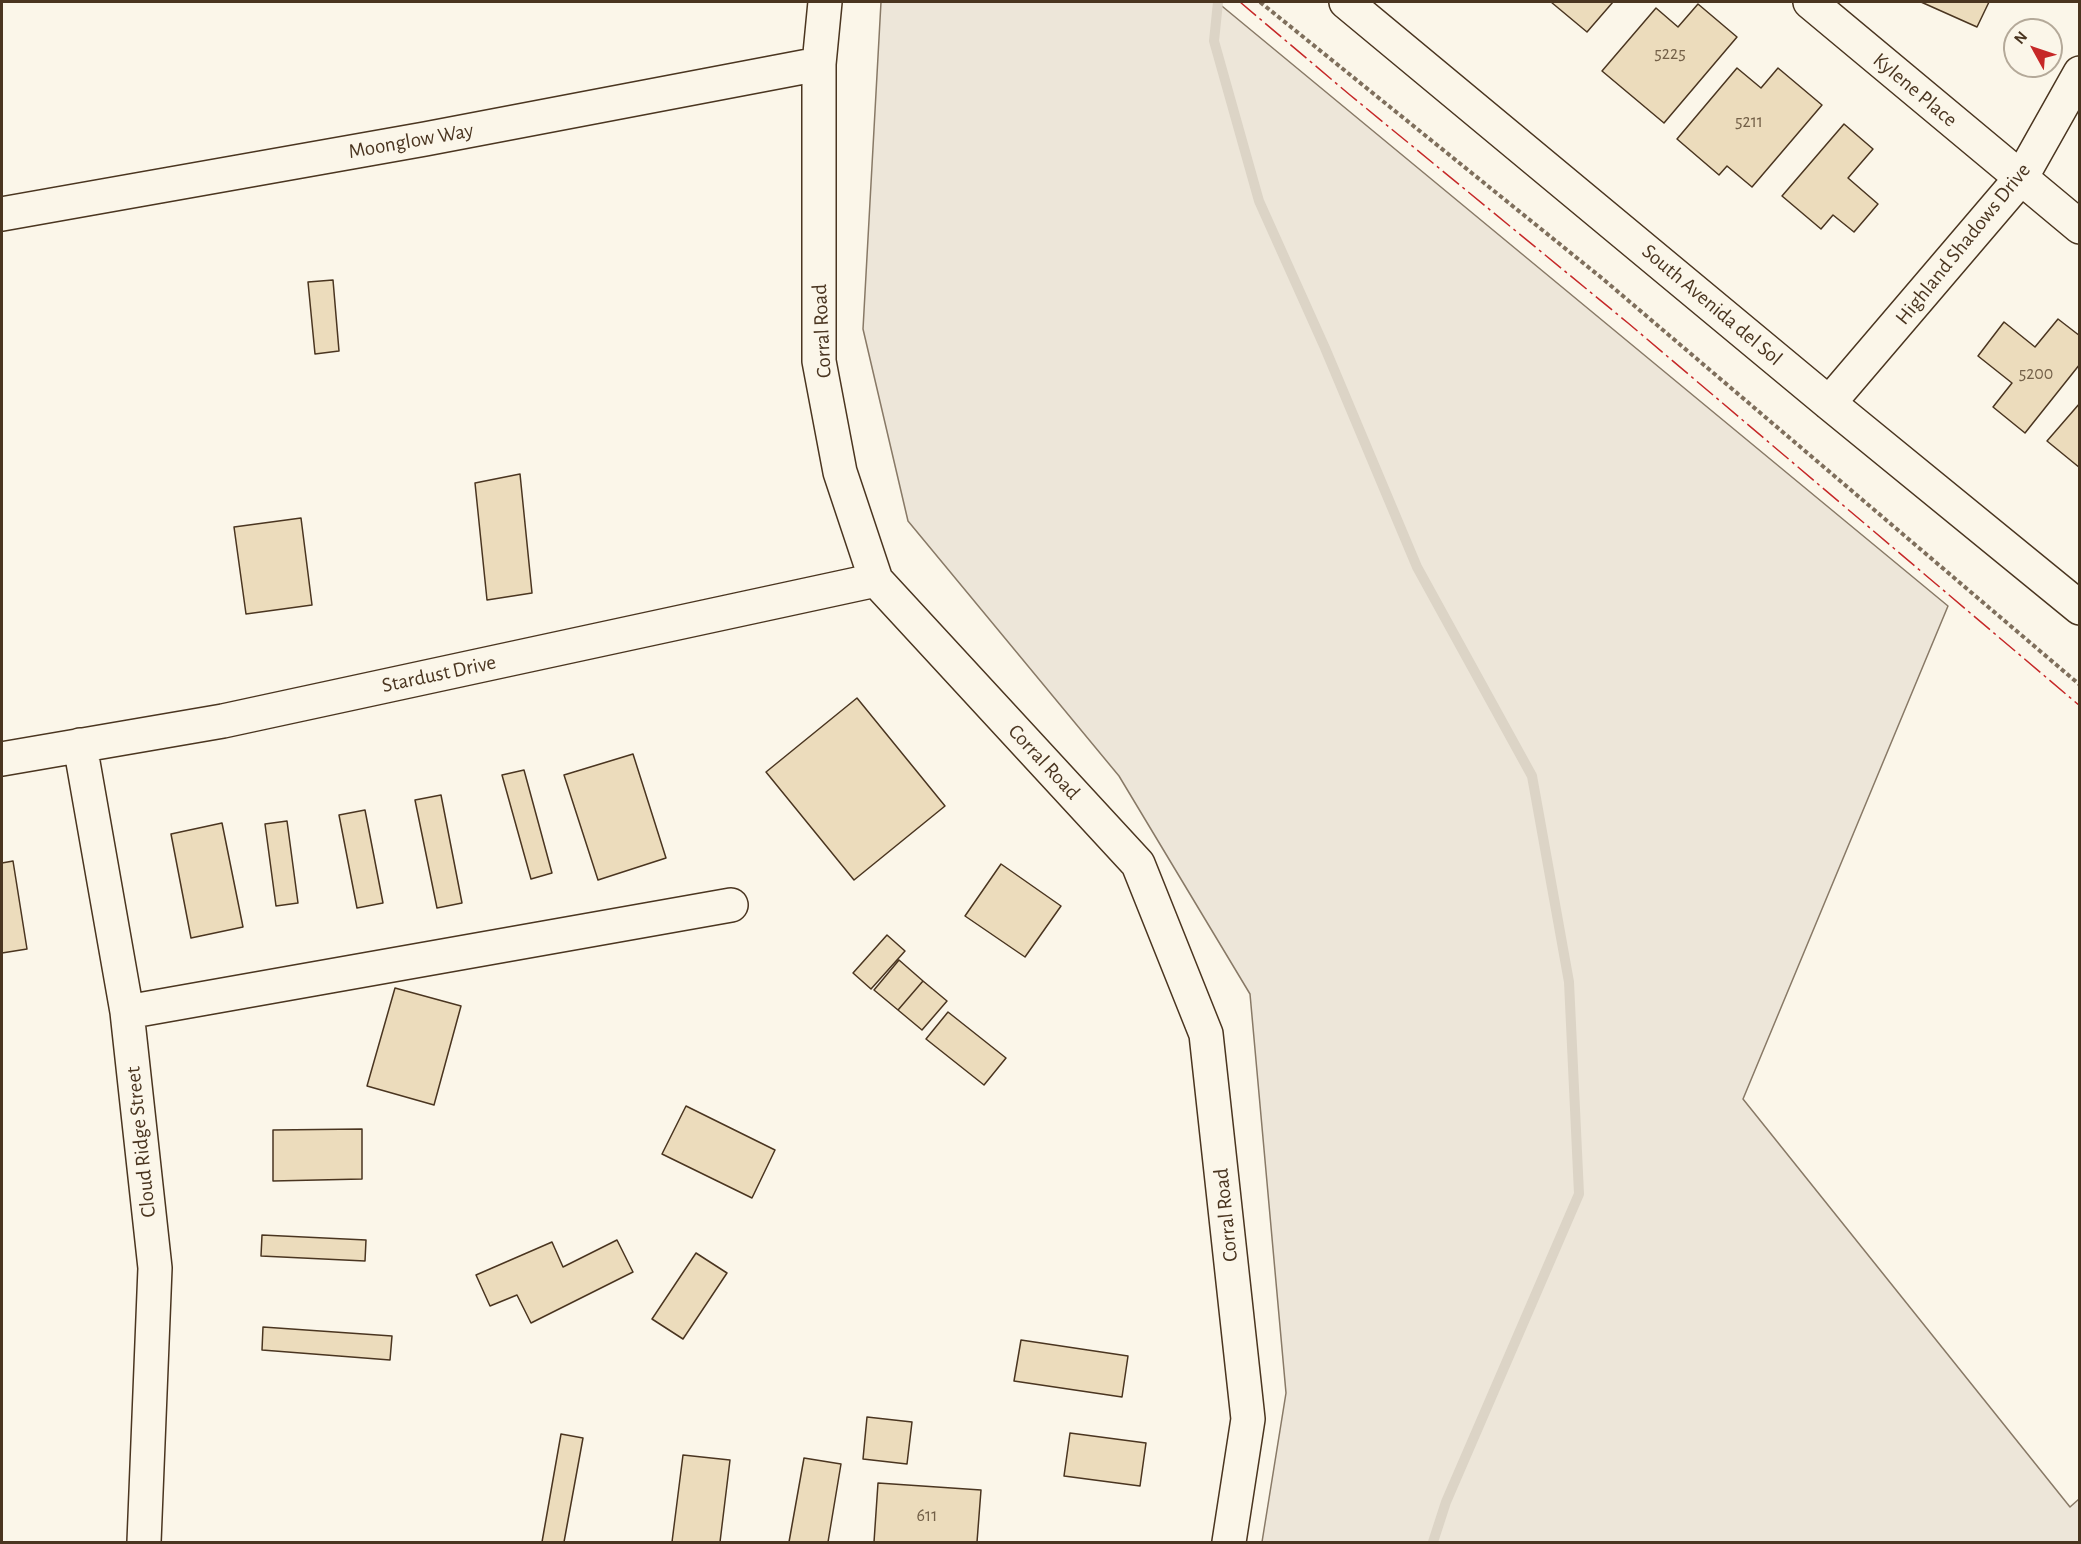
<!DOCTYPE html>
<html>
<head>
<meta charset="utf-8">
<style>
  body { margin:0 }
  #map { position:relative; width:2081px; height:1544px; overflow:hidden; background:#fbf6e9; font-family:"Alegreya Sans",sans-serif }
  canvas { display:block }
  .frame { position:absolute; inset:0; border:3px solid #4a3520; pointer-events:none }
  .north { position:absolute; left:2003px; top:18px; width:60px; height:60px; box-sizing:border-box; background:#fbf6e9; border:2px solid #b4a999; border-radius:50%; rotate:310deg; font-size:16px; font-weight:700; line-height:24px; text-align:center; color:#4a3520 }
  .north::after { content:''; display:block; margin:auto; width:21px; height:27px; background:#c62828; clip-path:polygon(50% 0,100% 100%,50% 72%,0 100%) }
</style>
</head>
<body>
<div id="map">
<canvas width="2081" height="1544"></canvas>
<div class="frame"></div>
<div class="north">N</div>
</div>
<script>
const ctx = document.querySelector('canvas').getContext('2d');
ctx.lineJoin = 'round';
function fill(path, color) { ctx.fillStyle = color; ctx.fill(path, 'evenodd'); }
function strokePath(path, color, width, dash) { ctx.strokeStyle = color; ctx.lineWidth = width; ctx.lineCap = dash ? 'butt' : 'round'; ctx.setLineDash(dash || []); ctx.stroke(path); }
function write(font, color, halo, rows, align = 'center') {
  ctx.font = font + ' "Alegreya Sans",sans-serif'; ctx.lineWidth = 4.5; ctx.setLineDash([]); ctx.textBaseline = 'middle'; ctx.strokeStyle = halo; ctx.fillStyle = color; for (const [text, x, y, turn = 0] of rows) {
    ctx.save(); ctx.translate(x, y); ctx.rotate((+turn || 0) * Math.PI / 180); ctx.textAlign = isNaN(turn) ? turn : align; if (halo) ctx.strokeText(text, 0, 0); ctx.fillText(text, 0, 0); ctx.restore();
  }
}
const green = new Path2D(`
  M881,2H1217L1948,606L1743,1099L2070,1507L2079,1499V1542H1262L1286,1393L1250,994L1119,776L908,521L863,329Z`);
const stream = new Path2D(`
  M1218,2L1214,41L1259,201L1325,348L1417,567L1532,776L1569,982L1579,1194L1446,1502L1433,1542`);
const building = new Path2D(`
  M1551,2H1613L1587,32Z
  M1921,2H1989L1977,27Z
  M1698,4L1737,37L1664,123L1602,71L1656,8L1678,27Z
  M1737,68L1761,88L1778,68L1822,105L1752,187L1727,166L1719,175L1677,139Z
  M1844,124L1873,149L1848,178L1878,204L1854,232L1833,215L1821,229L1782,196Z
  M333,280L339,351L315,354L308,282Z
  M2058,319L2080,336V364L2025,433L1993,407L2012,383L1978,356L2004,322L2035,347Z
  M2080,403V468L2047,441Z
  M520,474L532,593L487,600L475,483Z
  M301,518L312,605L246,614L234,527Z
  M857,698L945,806L854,880L766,772Z
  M633,754L666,858L598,880L564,775Z
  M524,770L552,873L531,879L502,775Z
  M441,795L462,903L437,908L415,800Z
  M365,810L383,903L357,908L339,815Z
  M287,821L298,903L276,906L265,824Z
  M222,823L243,927L191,938L171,834Z
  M13,861L27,949L2,953V863Z
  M1001,864L1061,906L1025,957L965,916Z
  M887,935L905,951L871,989L853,973Z
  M899,960L923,981L898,1010L874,990Z
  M923,981L947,1001L922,1030L898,1010Z
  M395,988L461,1006L434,1105L367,1086Z
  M948,1012L1006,1058L984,1085L926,1039Z
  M686,1106L775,1150L752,1198L662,1154Z
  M362,1129V1179L273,1181V1130Z
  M262,1235L366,1240L365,1261L261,1256Z
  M617,1240L633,1272L531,1323L517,1295L490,1306L476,1275L552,1242L563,1267Z
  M696,1253L727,1273L683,1339L652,1319Z
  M263,1327L392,1336L390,1360L262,1350Z
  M1021,1340L1128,1356L1122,1397L1014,1381Z
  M867,1417L912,1422L907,1464L863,1459Z
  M1070,1433L1146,1443L1140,1486L1064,1476Z
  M561,1434L583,1438L564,1542H542Z
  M683,1455L730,1460L720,1542H672Z
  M804,1458L841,1464L828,1542H789Z
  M878,1483L981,1490L977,1542H874Z`);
const path = new Path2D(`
  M1260,2L1603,279L2080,685`);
const minor = new Path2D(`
  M825,2L819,64V361L840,472L876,580L1138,864L1206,1034L1248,1419L1229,1542
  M1346,2L1829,403L2080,608
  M1810,2L2080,227
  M2,214L425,139L819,64
  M1829,403L2021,178L2080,73
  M80,745L127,1012L155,1268L144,1542
  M2,759L223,721L876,580
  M127,1012L731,905`);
const power = new Path2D(`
  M1240,2L1350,95L1628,323L2080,706`);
const numberNames = [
  ["5225",1670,54],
  ["5211",1749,122],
  ["5200",2036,374],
  ["611",927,1516]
];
const streetNames = [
  ["Kylene Place",1915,90,40],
  ["Moonglow Way",411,141,-10],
  ["Highland Shadows Drive",1963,244,-51],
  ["South Avenida del Sol",1712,305,40],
  ["Corral Road",822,331,-93],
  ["Stardust Drive",439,674,-12],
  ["Corral Road",1044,762,47],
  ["Cloud Ridge Street",141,1142,-96],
  ["Corral Road",1226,1215,-96]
];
fill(green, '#ede6d9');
strokePath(green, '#887966', 1.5);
strokePath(stream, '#dcd4c6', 10);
fill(building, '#ecdcbc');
strokePath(building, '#4a3520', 1.5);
strokePath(minor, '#4a3520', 36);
strokePath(path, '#7f6f5c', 4, [4.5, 3]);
strokePath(minor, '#fbf6e9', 33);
strokePath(power, '#c62828', 1.5, [21, 4.5, 3, 4.5]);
write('18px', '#725f47', null, numberNames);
write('21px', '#4a3520', '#fbf6e9', streetNames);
</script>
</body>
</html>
